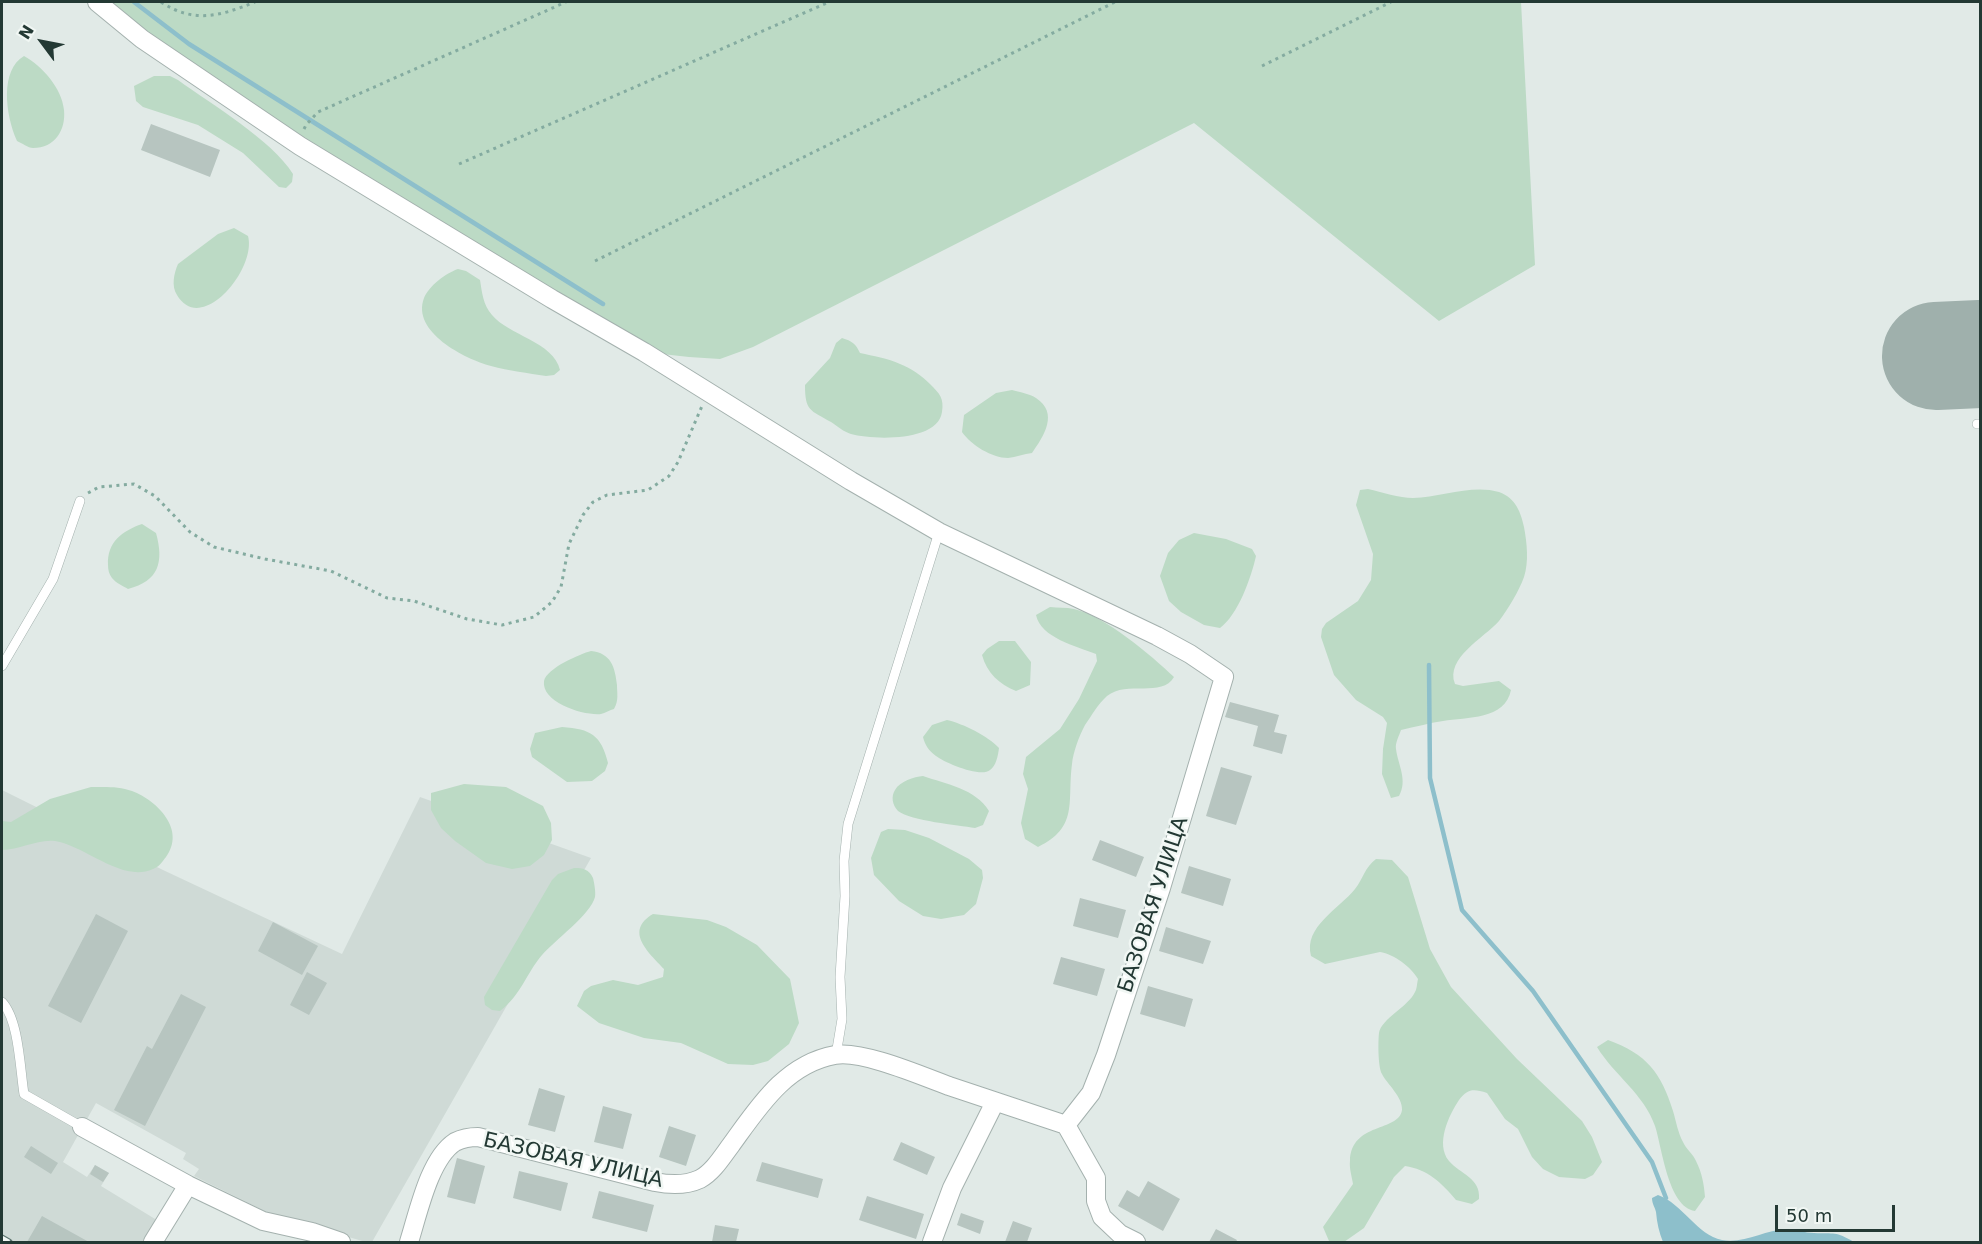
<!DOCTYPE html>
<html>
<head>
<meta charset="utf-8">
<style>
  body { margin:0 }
  #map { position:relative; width:1982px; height:1244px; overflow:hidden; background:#e1eae7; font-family:"DejaVu Sans",sans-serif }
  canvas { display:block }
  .frame { position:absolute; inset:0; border:3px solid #233934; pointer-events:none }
  .north { position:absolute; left:12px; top:12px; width:60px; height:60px; -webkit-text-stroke:4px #f1f7f4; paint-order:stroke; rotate:302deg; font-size:16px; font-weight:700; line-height:24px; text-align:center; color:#233934 }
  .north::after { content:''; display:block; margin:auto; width:21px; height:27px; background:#233934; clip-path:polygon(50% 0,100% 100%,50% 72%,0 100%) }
  .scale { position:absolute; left:1775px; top:1205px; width:120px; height:27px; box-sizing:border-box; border:3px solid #233934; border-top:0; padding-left:8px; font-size:18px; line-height:21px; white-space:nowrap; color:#233934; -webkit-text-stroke:4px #f1f7f4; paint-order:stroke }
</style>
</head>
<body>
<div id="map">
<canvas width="1982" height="1244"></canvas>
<div class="frame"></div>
<div class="north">N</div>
<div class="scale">50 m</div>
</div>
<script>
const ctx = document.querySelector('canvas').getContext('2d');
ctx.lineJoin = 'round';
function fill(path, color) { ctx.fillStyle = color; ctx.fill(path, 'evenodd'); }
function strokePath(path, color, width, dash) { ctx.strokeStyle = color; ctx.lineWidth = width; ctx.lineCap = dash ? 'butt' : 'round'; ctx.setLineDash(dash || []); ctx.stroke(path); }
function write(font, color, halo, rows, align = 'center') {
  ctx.font = font + ' "DejaVu Sans",sans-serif'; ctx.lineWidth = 5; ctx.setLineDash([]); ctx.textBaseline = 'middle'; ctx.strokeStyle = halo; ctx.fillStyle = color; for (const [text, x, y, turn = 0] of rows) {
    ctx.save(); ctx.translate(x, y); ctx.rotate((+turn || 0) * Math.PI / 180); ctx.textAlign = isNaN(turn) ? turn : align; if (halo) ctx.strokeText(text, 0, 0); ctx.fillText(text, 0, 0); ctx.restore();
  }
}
const built = new Path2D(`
  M2,790L163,870L342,954L420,797L591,858L372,1242H366L275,1216L194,1176L199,1169L183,1159L186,1153L96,1103L63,1162L87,1177L95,1165L109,1173L101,1186L160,1222L146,1242H2Z`);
const green = new Path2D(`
  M97,2H1521L1535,265L1439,321L1194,123L753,347L720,359L689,357L644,352L472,251Z
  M24,56C42,66 62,88 64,110C66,130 55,148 33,148C28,148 22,143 17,141C5,114 0,70 24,56Z
  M154,76H170L178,80C211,104 272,140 293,174L292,182L286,188L279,187L243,153L198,125L143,107L136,101L134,86Z
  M234,228L248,236C257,269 201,336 177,295C171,286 174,273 178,264L218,234Z
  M458,269L466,271L480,280C482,292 483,305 492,315C508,335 554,342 560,370L554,375L546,376C528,373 509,371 491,366C465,359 411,332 424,298C429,286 446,273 458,269Z
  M842,338C852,341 856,344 860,353C873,356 888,358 900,364C911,368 922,376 930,384C940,394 944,398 942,412C938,442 873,440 851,434C844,432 837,426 831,422C810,410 805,411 805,385L830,358L836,343Z
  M1012,390C1019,392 1030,394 1036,398C1059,413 1044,436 1032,453C1024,454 1016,457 1008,458C992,458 971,445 962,432L964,415L996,393Z
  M1368,489C1382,492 1399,498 1413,498C1441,497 1473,484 1499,492C1516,498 1521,513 1524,527C1527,543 1529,562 1524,577C1519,591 1508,609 1499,621C1484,638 1445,658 1455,684L1463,686L1499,681L1511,690C1505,720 1467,717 1443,721C1429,723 1415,727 1401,730C1399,736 1395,743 1396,749C1398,765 1408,780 1399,796L1391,798L1382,774L1383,749L1387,723L1383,717L1356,700L1334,675L1321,637L1322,629L1326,623L1358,601L1371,580L1373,554L1356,505L1360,490Z
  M142,524L156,533C164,562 159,581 128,589C123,586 116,583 112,578C109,574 108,570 108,565C107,542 122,531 142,524Z
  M1194,533L1226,539L1252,549L1256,556C1251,578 1238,615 1220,628L1204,625L1181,612L1169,601L1160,576L1168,553L1179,540Z
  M1050,607C1058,608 1066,607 1074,609C1105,616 1151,655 1174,677C1162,698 1127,680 1107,696C1098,704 1092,715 1085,725C1079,736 1073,753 1072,764C1067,802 1079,827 1038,847L1025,839L1021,823L1028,789L1023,774L1026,757L1060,729L1079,699L1097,661L1096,654C1076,646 1041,638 1036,615Z
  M999,641H1015L1031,662L1030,685L1016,691C999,684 987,673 982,655L987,649Z
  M591,651C611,653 615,667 617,685C617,694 619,700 614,709C610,710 605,713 601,714C585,716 541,703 544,681C547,668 580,654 591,651Z
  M947,720C964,724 988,736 999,748C998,756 996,766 990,770C981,778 945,763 936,756C929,751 925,745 923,737L932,725Z
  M562,727C591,729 601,735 608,763L605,771L592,781L567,782L532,757L530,749L535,733Z
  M923,776C946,784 976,789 989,811L983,825L975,828C958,825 911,821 898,811C892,805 891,796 895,790C900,781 914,777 923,776Z
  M464,784L506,787L543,806L551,823L552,840L544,855L530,866L512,869L486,863L455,841L441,828L431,810V793Z
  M91,787C105,787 119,786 132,791C158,801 186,830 166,857C162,862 159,867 153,869C122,883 86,846 55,841C37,839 20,850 2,850V821L11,822L50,799Z
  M888,829L905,830L929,838L969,859L982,870L983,878L976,904L964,915L941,919L923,916L899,901L874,875L871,858L881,832Z
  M1376,859L1392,860L1408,877L1430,949L1451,987L1517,1059L1582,1121L1592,1137L1602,1162L1593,1175L1585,1179L1559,1177L1543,1169L1532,1157L1518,1129L1505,1119L1487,1093C1474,1089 1468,1088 1459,1100C1449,1115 1435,1144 1449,1161C1460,1174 1481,1178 1479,1199L1472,1204L1456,1200C1442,1183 1427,1169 1405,1166L1394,1177L1364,1228L1344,1242L1329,1241L1323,1227L1353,1184C1352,1177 1349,1168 1350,1161C1351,1122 1399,1132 1402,1110C1403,1097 1387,1084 1382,1074C1378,1067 1378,1042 1379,1033C1381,1019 1409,1006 1415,992C1417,989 1417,983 1418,979C1411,967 1394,954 1380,952L1325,964L1311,956C1303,927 1339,909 1355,889C1363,879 1365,867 1376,859Z
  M574,868C583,868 589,869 593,878C594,882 596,892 595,897C591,914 554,941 542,955C526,974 521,995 500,1011L492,1010L485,1005L484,997L488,990L552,880L558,874Z
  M653,914L707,920L726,927L757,945L790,979L799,1023L789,1044L768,1061L753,1065L728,1064L681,1043L644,1038L599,1023L577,1006L584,991L591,986L613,980L638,985L663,977L664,969C648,952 624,931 653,914Z
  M1608,1040C1647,1054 1661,1073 1673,1111C1676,1121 1678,1133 1683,1142C1686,1149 1693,1154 1696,1161C1702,1173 1704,1184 1705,1197L1695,1211C1668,1207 1662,1147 1655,1126C1644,1094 1614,1075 1597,1047Z`);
const water = new Path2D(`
  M1658,1195C1683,1204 1697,1235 1722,1240C1744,1244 1765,1230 1786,1229C1796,1229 1805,1233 1814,1233C1835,1234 1835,1231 1854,1242H1663C1659,1232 1657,1223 1656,1212C1655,1207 1652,1204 1652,1198Z`);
const stream = new Path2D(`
  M134,2L189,44L603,304
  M1429,665L1430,778L1462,910L1533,991L1652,1162L1666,1198`);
const runway = new Path2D(`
  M1936,356L1980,354`);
const building = new Path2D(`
  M151,124L220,150L210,177L141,150Z
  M1230,702L1279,715L1274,732L1287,735L1282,754L1253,746L1258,726L1225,717Z
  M1221,767L1252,776L1236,825L1206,816Z
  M1100,840L1144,857L1136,877L1092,860Z
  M1189,866L1231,879L1223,906L1181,893Z
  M1080,898L1126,910L1118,938L1073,926Z
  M96,914L128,931L81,1023L48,1006Z
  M273,922L318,946L302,975L258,951Z
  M1166,927L1211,941L1203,964L1159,951Z
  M1061,957L1105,969L1097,996L1053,984Z
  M307,972L327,983L309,1015L290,1005Z
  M1148,986L1193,999L1185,1027L1140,1014Z
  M181,994L206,1007L145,1126L114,1110L147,1046L152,1049Z
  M539,1088L565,1096L555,1132L528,1125Z
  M603,1106L632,1114L623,1149L594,1142Z
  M669,1126L696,1135L686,1166L659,1157Z
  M901,1142L935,1157L927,1175L893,1160Z
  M31,1146L58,1163L51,1174L24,1157Z
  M457,1158L485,1166L475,1204L447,1197Z
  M762,1162L823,1179L818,1198L756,1181Z
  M95,1165L109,1173L103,1182L90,1174Z
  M519,1171L568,1183L561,1211L513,1198Z
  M1148,1181L1180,1199L1163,1231L1118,1206L1127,1190L1139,1197Z
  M599,1191L654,1205L647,1232L592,1218Z
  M867,1196L924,1214L916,1239L859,1220Z
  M961,1213L984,1221L980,1234L957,1225Z
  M42,1216L89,1242H27Z
  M1013,1221L1032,1228L1027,1242H1005Z
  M715,1225L739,1229L736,1242H712Z
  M1216,1229L1237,1240L1236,1242H1209Z`);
const path = new Path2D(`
  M161,2C194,24 220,16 255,2
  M1262,66L1391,2
  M304,129L306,125L318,112L566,2
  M459,164L829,2
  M595,261L1115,2
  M88,493L99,487L134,484L155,496L190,532L214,547L265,559L331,571L387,598L414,601L467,619L502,625L534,617L552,602L561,587L569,544L583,515L593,502L607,495L648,490L669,476L678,462L702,406`);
const service = new Path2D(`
  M1977,424H1980
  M2,666L53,579L80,501
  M2,1002C19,1020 20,1069 24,1094L82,1127
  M836,1055L842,1019L840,977L845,896L844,861L848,824L939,532`);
const minor = new Path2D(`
  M97,2L142,39L300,146L552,299L644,352L851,481L939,532L1157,636L1190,654L1224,677L1161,888L1106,1055L1091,1093L1066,1125
  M82,1127L188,1185L263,1221L312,1232L341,1242
  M153,1242L188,1185
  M409,1242C418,1214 429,1159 455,1142C463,1138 470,1137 478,1137L655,1182C670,1185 685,1186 700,1179C713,1172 722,1157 731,1145C758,1108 785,1064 835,1055C862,1050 922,1076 949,1086C988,1099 1027,1112 1066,1125L1096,1178V1201L1102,1217L1120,1234L1136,1242
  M932,1242L952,1188L995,1102`);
const rail = new Path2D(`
  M2,1238L9,1242`);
const streetNames = [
  ["БАЗОВАЯ УЛИЦА",1154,905,-72],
  ["БАЗОВАЯ УЛИЦА",573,1161,13]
];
fill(built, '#cfdad6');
fill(green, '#bcdac5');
fill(water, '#8dbfcb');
strokePath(stream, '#8dbfcb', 4.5);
strokePath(runway, '#9fb0ac', 108);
fill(building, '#b7c5c0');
strokePath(service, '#a4b1ae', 10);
strokePath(minor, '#a4b1ae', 20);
strokePath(path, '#84aba0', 3, [3, 4.5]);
strokePath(service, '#fff', 9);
strokePath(minor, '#fff', 18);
strokePath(rail, '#5d7570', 7);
strokePath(rail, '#f1f7f4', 4.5, [14]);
write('21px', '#233934', '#f1f7f4', streetNames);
</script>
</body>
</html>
